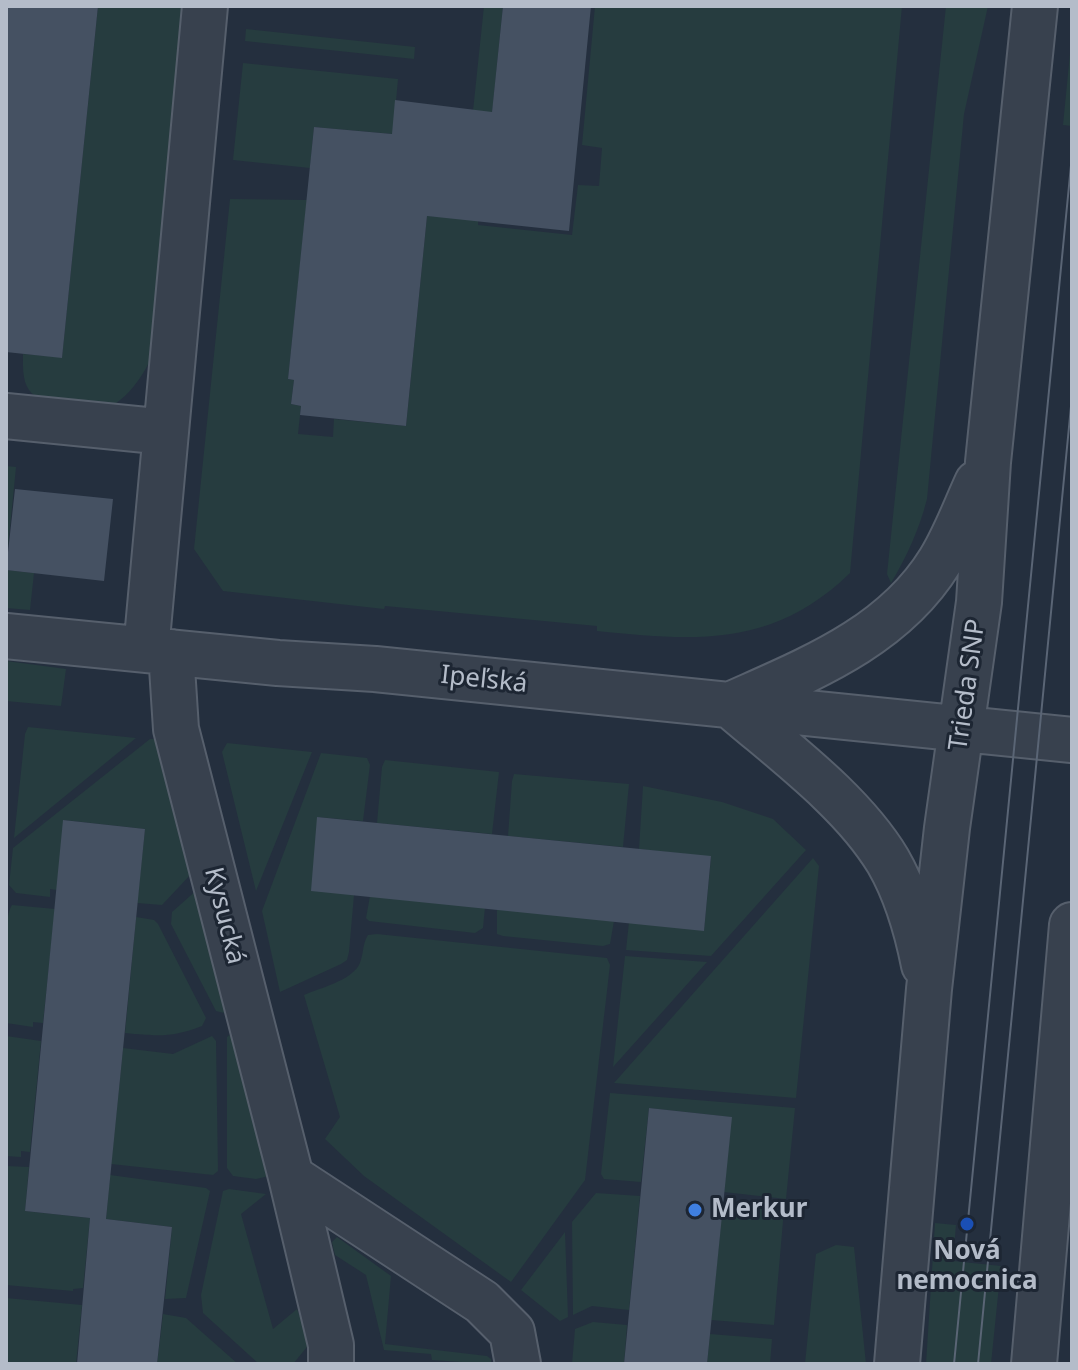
<!DOCTYPE html>
<html>
<head>
<meta charset="utf-8">
<style>
  body { margin:0 }
  #map { position:relative; width:1078px; height:1370px; overflow:hidden; background:#242f3e; font-family:"Noto Sans",sans-serif }
  canvas { display:block }
  .frame { position:absolute; inset:0; border:8px solid #b4bcc9; pointer-events:none }
</style>
</head>
<body>
<div id="map">
<canvas width="1078" height="1370"></canvas>
<div class="frame"></div>
</div>
<script>
const ctx = document.querySelector('canvas').getContext('2d');
ctx.lineJoin = 'round';
function fill(path, color) { ctx.fillStyle = color; ctx.fill(path, 'evenodd'); }
function strokePath(path, color, width, dash) { ctx.strokeStyle = color; ctx.lineWidth = width; ctx.lineCap = dash ? 'butt' : 'round'; ctx.setLineDash(dash || []); ctx.stroke(path); }
function write(font, color, halo, rows, align = 'center') {
  ctx.font = font + ' "Noto Sans",sans-serif'; ctx.lineWidth = 6; ctx.setLineDash([]); ctx.textBaseline = 'middle'; ctx.strokeStyle = halo; ctx.fillStyle = color; for (const [text, x, y, turn = 0] of rows) {
    ctx.save(); ctx.translate(x, y); ctx.rotate((+turn || 0) * Math.PI / 180); ctx.textAlign = isNaN(turn) ? turn : align; if (halo) ctx.strokeText(text, 0, 0); ctx.fillText(text, 0, 0); ctx.restore();
  }
}
const green = new Path2D(`
  M98,6H187L153,352C147,372 124,406 100,410C91,411 67,403 57,401C47,399 35,399 29,390C22,380 23,365 23,354L62,357Z
  M484,6H503L490,133L471,130Z
  M595,6H902L850,573C773,648 695,641 597,631V626L385,606L384,609L223,591L194,549L230,199L307,200L288,379L294,380L291,404L301,406L298,434L333,437L334,419L406,426L427,216L478,218V225L572,235L578,185L599,186L602,148L582,145Z
  M946,6H988L964,114L927,499C919,530 907,556 891,583L887,574Z
  M246,29L415,47L414,59L245,41Z
  M1072,33V126L1063,125Z
  M243,63L398,79L393,134L314,127L310,168L233,160Z
  M6,466L16,467L6,567Z
  M6,570L34,573L30,610L6,608Z
  M6,661L66,669L61,706L6,701Z
  M28,727L136,738L14,838L25,734Z
  M150,739H154L164,757L193,872L162,905L137,903L145,829L64,820L57,890L50,889V897L16,893L9,885L13,848Z
  M227,743L312,752L256,891L222,752Z
  M321,753L367,758L370,765L363,821L317,817L354,895L349,952L347,960L341,964L280,992L262,911Z
  M385,760L499,772L492,834L377,823L382,767Z
  M514,774L629,784L623,847L508,836L512,781Z
  M643,786L722,802L773,819L806,850L711,956L626,950L629,922L704,930L711,857L639,849Z
  M813,858L819,866L796,1098L614,1083Z
  M198,889L228,1014L216,1011L171,924L172,912Z
  M370,896L485,907L483,928L475,933L369,921L366,918Z
  M12,905L55,909L43,1023L33,1022V1027L6,1023C6,999 1,922 12,905Z
  M497,909L614,921L610,944L603,946L503,936L497,934Z
  M136,917L154,920L158,924L206,1018L202,1026C171,1038 158,1036 125,1033Z
  M377,934L607,958L610,965L585,1180L511,1282L364,1176L325,1139L340,1117L304,995C320,988 350,981 359,965C364,955 362,944 368,935Z
  M625,956L707,962L613,1067Z
  M233,1032L269,1176L256,1179L233,1176L227,1168V1037Z
  M6,1036L41,1041L30,1152L21,1151V1157L6,1156Z
  M212,1036L216,1041L218,1171L213,1175L111,1164L123,1048L173,1054Z
  M610,1093L795,1108L786,1199L724,1192L731,1117L649,1108L641,1182L604,1179L601,1174Z
  M6,1166L29,1167L25,1211L90,1218L83,1288L73,1289V1291L6,1285Z
  M110,1175L206,1188L210,1191L186,1298L165,1299L172,1227L106,1219Z
  M229,1189L266,1194L241,1214L273,1329L297,1309L311,1342L293,1364H259L203,1313L201,1295L223,1191Z
  M596,1193L640,1196L629,1310L592,1306L573,1315L572,1222Z
  M723,1204L784,1210L774,1325L711,1320Z
  M935,1223L956,1225L953,1261L1001,1266L991,1364H926Z
  M565,1232L568,1317L560,1321L521,1290Z
  M337,1237L391,1276L385,1344L487,1356L491,1359V1364L432,1360L431,1354L384,1350L366,1275L335,1255L332,1242Z
  M836,1245L854,1247L866,1364H805L816,1254Z
  M6,1298L82,1305L76,1364H6Z
  M163,1314L186,1318L238,1364H157Z
  M593,1322L627,1325L624,1364H572L575,1329Z
  M710,1334L772,1339L770,1364H707Z`);
const building = new Path2D(`
  M6,6H98L62,358L6,352Z
  M503,6H591L569,231L427,216L406,426L300,415L301,406L291,404L294,380L288,379L314,127L392,134L395,100L492,112Z
  M15,489L113,499L104,581L6,570Z
  M317,817L711,856L704,931L311,891Z
  M63,820L145,829L106,1219L172,1227L157,1364H77L90,1218L25,1211Z
  M649,1108L732,1117L707,1364H624Z`);
const minor = new Path2D(`
  M6,416L166,432
  M6,636L278,663L375,669L1072,740
  M146,650L205,6
  M171,652L176,729L291,1177
  M732,704C810,669 893,637 940,561C955,537 965,509 977,483
  M730,705C782,750 852,801 888,861C906,892 917,930 924,965
  M331,1364V1345L291,1177L482,1302L512,1332L518,1364
  M897,1364L929,989L947,828L979,602L988,462L1035,6
  M1034,1364L1072,925`);
const tram = new Path2D(`
  M954,1364L1072,155
  M978,1364L1072,396`);
const markers = [
  [695,1210,8,"#3f7fe0"],
  [967,1224,8,"#1a4fb4"]
];
const streetNames = [
  ["Ipeľská",484,680,6],
  ["Trieda SNP",968,685,-82],
  ["Kysucká",224,916,76]
];
const poiNames = [
  ["Merkur",711,1210],
  ["Nová",967,1252,"center"],
  ["nemocnica",967,1282,"center"]
];
fill(green, '#263c3f');
fill(building, '#455162');
strokePath(minor, '#565f6c', 48);
strokePath(minor, '#38414e', 44);
strokePath(tram, '#5a6575', 2);
for (const [x, y, r, color] of markers) { const dot = new Path2D(); dot.arc(x, y, r, 0, 2 * Math.PI); ctx.fillStyle = color; ctx.fill(dot); strokePath(dot, '#1d2633', 3); }
write('26px', '#b4bcc9', '#1d2633', streetNames);
write('bold 26px', '#b4bcc9', '#1d2633', poiNames, 'left');
</script>
</body>
</html>
